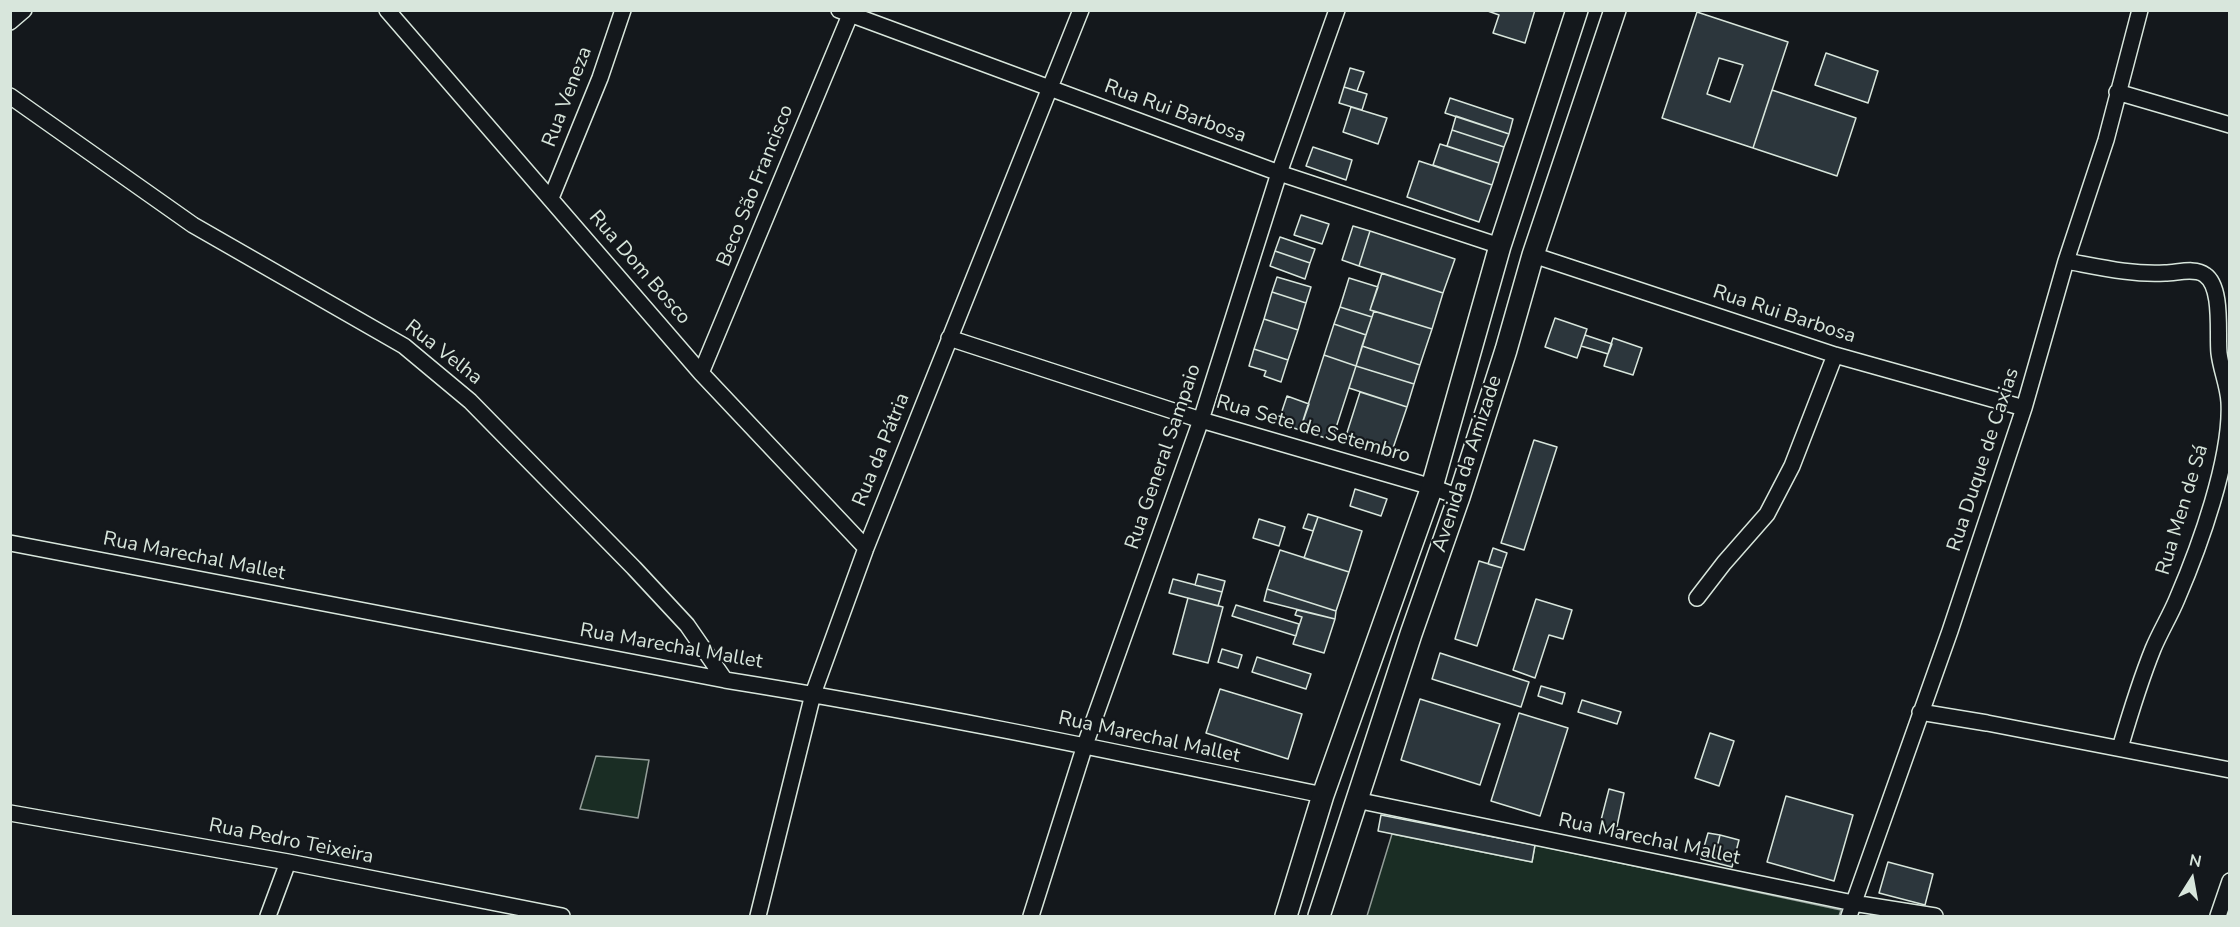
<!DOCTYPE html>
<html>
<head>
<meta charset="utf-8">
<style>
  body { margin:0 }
  #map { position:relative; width:2240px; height:927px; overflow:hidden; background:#14181c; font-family:"Nunito Sans",sans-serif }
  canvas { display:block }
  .frame { position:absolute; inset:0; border:12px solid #d8e6dc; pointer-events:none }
  .north { position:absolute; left:2162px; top:849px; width:60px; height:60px; -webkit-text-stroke:4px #14181c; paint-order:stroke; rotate:11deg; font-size:16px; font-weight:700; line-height:24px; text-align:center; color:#d8e6dc }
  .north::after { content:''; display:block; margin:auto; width:21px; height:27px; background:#d8e6dc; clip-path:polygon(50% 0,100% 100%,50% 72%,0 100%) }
</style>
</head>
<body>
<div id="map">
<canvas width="2240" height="927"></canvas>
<div class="frame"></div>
<div class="north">N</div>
</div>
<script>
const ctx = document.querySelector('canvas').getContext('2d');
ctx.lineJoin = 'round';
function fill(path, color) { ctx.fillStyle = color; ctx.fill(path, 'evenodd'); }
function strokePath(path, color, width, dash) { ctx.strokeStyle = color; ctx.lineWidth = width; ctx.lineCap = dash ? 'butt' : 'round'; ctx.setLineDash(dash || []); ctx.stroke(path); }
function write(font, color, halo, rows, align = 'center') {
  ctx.font = font + ' "Nunito Sans",sans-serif'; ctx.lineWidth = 4.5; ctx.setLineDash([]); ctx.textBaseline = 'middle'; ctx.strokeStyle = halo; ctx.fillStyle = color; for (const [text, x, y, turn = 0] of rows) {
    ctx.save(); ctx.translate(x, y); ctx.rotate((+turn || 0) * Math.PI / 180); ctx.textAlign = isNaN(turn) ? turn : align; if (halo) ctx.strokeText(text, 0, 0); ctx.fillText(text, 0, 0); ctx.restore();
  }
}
const green = new Path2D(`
  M596,756L649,760L638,818L580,809Z
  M1392,834L1532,862L1535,845L1841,910L1839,916H1367Z`);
const building = new Path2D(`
  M1485,10H1535L1525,43L1493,33L1499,15Z
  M1697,12L1788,42L1753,148L1662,118ZM1719,58L1743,65L1730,102L1707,94Z
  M1826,53L1878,71L1868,103L1815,85Z
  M1350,68L1364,72L1357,91L1344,87Z
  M1344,87L1367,94L1362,110L1339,103Z
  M1772,90L1856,118L1837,176L1753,148Z
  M1450,98L1513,119L1509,134L1445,113Z
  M1351,107L1387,118L1378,144L1343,132Z
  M1456,116L1509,134L1504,147L1452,130Z
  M1452,130L1504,147L1499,163L1447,146Z
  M1440,144L1499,163L1492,185L1433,165Z
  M1313,147L1352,160L1346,180L1306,166Z
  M1419,161L1492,185L1479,222L1407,197Z
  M1301,215L1329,224L1322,244L1294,235Z
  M1353,226L1370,231L1359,266L1342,260Z
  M1370,231L1455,259L1443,293L1359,266Z
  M1280,237L1315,249L1310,263L1275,251Z
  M1275,251L1310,263L1305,279L1270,266Z
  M1382,273L1443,293L1432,329L1370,310Z
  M1277,277L1311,287L1306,303L1272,292Z
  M1349,278L1378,287L1370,310L1374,311L1372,317L1340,307Z
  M1272,292L1306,303L1298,330L1264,319Z
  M1340,307L1372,317L1366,335L1334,324Z
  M1374,311L1432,329L1420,365L1362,346Z
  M1555,318L1587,329L1577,358L1545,347Z
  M1264,319L1298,330L1288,360L1254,349Z
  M1334,324L1366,335L1356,366L1324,355Z
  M1585,335L1612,344L1608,354L1581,346Z
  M1613,338L1642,348L1633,375L1604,366Z
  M1362,346L1420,365L1414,384L1356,366Z
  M1254,349L1288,360L1281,382L1264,376L1266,371L1249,366Z
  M1324,355L1356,366L1332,440L1300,430Z
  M1356,366L1414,384L1407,407L1349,388Z
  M1360,392L1407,407L1390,457L1344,442Z
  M1287,396L1309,404L1300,430L1278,423Z
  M1534,440L1557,447L1524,550L1501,543Z
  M1355,489L1387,499L1381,516L1350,506Z
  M1308,514L1318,517L1313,531L1303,528Z
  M1318,517L1362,531L1349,572L1304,558Z
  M1259,519L1285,527L1279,546L1253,538Z
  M1493,548L1507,553L1502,568L1488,564Z
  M1280,550L1349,572L1336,611L1267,589Z
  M1479,561L1502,568L1477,646L1455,639Z
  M1198,574L1225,581L1222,592L1195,585Z
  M1173,579L1222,592L1218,606L1169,593Z
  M1267,589L1336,611L1335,619L1264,601Z
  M1188,598L1223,607L1208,663L1173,654Z
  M1536,599L1572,610L1563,639L1549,635L1535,678L1513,670Z
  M1236,605L1299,624L1296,636L1232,616Z
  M1297,610L1335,619L1324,653L1293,644L1302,617L1295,615Z
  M1222,649L1242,655L1238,668L1218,662Z
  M1440,653L1529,682L1521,707L1432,679Z
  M1257,657L1311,674L1306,689L1252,672Z
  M1541,686L1565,693L1562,704L1538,696Z
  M1220,689L1302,714L1288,759L1206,733Z
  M1420,699L1500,724L1480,785L1401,760Z
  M1582,700L1621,712L1617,724L1578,712Z
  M1519,713L1568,728L1540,816L1491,801Z
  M1710,733L1734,741L1719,786L1695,778Z
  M1609,789L1624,793L1616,831L1599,828Z
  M1786,796L1853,815L1834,881L1767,862Z
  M1381,815L1535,845L1532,862L1378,831Z
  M1708,833L1720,835L1715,856L1702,854Z
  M1720,835L1739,840L1732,867L1701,859L1702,854L1715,856Z
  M1888,862L1933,874L1925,905L1879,893Z`);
const street = new Path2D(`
  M387,10L701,373L866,548
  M839,10L1279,173L1500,246
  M10,22L24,10
  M2117,92L2230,125
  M10,96L193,225L404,346L470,401L634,568L687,625L725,680
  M551,198L600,78L623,10
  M1533,255L1835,355L2024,408
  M2066,261C2099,267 2132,275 2165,273C2177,273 2195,267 2205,275C2223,287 2217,334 2219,353C2221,370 2228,385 2229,402C2232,458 2199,548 2177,599C2170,616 2160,632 2153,649C2140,681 2130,714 2120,748
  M949,338L1201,420L1432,487L1459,497
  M701,373L850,15
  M10,543L725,680C926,712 1125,754 1323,795
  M1697,598L1724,563L1767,514L1792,466L1835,355
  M1920,712L1987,723L2230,770
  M1356,800L1853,903L1935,916
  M10,813L288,862L562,916
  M268,916L288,862
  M758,916L813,694L866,548L1081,10
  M1031,916L1085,745L1201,420L1279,173L1337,10
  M1849,916L1950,631L2024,408L2066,261L2106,140L2140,10
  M2218,916L2230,881`);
const secondary = new Path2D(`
  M1286,916L1323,795L1432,487L1500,246L1577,10
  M1319,916L1411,634L1459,497L1506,350L1533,255L1615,10`);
const streetNames = [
  ["Rua Veneza",568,97,-69],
  ["Rua Rui Barbosa",1175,112,20],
  ["Beco São Francisco",756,186,-68],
  ["Rua Dom Bosco",639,268,49],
  ["Rua Rui Barbosa",1784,315,18],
  ["Rua Velha",443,353,38],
  ["Rua Sete de Setembro",1313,430,16],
  ["Rua da Pátria",882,450,-68],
  ["Rua General Sampaio",1164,457,-71],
  ["Rua Duque de Caxias",1984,460,-72],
  ["Avenida da Amizade",1468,464,-72],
  ["Rua Men de Sá",2183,510,-73],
  ["Rua Marechal Mallet",194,557,11],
  ["Rua Marechal Mallet",671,647,10],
  ["Rua Marechal Mallet",1149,738,12],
  ["Rua Marechal Mallet",1649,840,12],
  ["Rua Pedro Teixeira",291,842,11]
];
fill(green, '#1a2d24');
strokePath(green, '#939e99', 1.5);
fill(building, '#2c363c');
strokePath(building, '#d8e6dc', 1.5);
strokePath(street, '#d8e6dc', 18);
strokePath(secondary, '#d8e6dc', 24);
strokePath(street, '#14181c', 15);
strokePath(secondary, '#14181c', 21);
write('20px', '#d8e6dc', '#14181c', streetNames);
</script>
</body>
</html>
